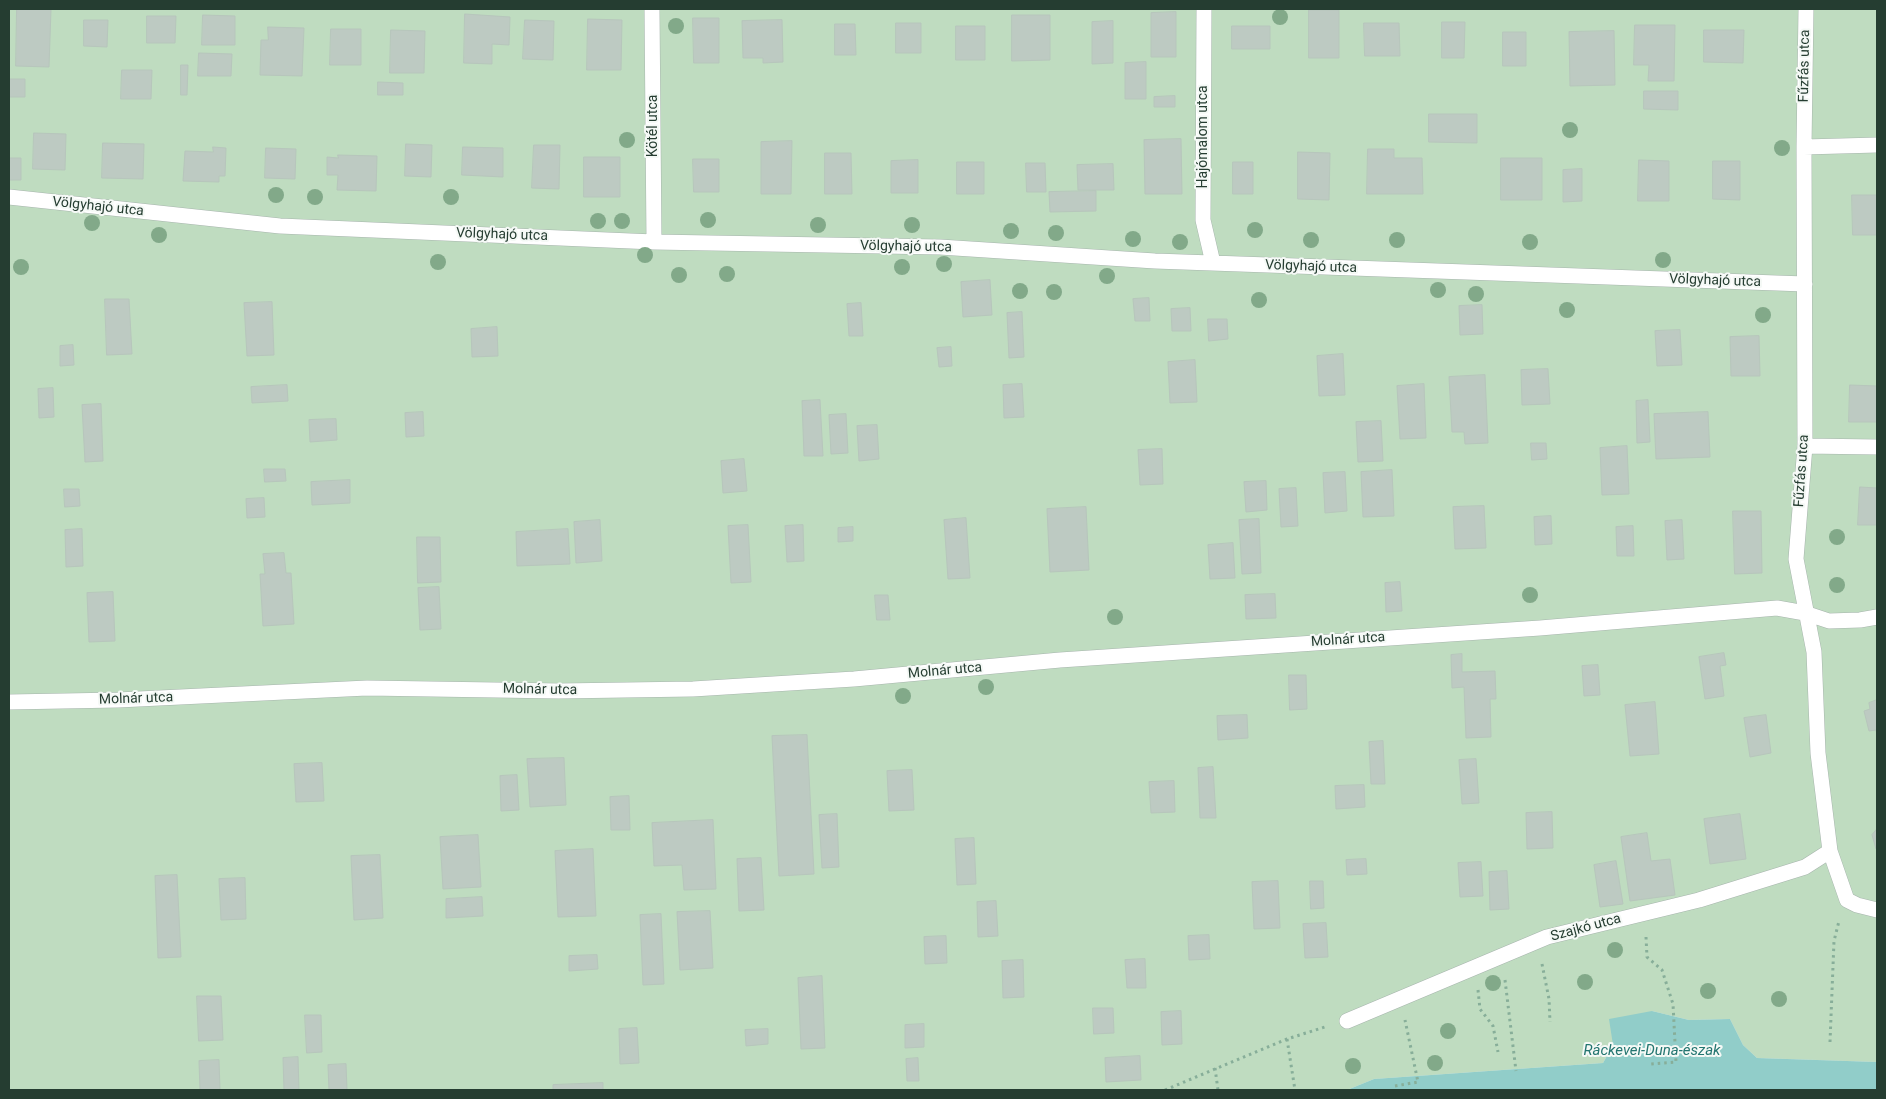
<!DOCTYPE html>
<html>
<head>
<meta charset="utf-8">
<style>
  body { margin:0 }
  #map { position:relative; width:1886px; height:1099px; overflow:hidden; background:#e4ede7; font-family:Roboto,sans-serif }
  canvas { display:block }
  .frame { position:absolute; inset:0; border:10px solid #253d31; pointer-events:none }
</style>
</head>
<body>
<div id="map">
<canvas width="1886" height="1099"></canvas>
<div class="frame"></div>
</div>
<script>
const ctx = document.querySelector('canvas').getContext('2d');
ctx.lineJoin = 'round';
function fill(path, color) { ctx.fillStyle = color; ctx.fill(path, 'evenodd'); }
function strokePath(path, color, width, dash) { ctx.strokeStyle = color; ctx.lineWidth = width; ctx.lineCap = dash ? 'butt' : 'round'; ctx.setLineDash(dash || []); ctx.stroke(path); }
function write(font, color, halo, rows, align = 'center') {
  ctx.font = font + ' Roboto,sans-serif'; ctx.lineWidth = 4; ctx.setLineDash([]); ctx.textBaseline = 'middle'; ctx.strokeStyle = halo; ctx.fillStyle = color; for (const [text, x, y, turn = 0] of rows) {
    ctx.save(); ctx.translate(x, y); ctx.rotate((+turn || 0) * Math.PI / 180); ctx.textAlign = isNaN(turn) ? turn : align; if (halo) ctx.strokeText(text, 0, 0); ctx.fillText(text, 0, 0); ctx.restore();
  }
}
const green = new Path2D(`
  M9,9H1877V1062L1757,1058L1743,1045L1730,1019L1689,1020L1652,1011L1613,1045L1603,1063L1374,1079L1347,1090H9Z`);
const water = new Path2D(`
  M1652,1011L1689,1020L1730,1019L1743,1045L1757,1058L1877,1062V1090H1347L1374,1079L1603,1063L1613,1045L1609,1019Z`);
const building = new Path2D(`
  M17,9H51L49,67L16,66Z
  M1309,10H1339V58H1309Z
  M1176,12V57H1151V13Z
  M465,14L510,17L509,45L492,44V64L464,63Z
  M203,15L235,16V45H202Z
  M1012,15H1050V60L1012,61Z
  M147,16H176L175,43H147Z
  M693,18H719V63H694Z
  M588,19L622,20L621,70H587Z
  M84,20H108L107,47L84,46Z
  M525,20L554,21L553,60L523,59Z
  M782,20L783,62L763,63V58H743L742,21Z
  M1113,21V63L1092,64V22Z
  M1442,22H1465L1464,58H1442Z
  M896,23H921V53H896Z
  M1364,23H1399L1400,56H1365Z
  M835,24H855L856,55H835Z
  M1635,25H1675L1674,81H1648L1649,65H1634Z
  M956,26H985V60H956Z
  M1232,26H1270V49H1232Z
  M268,27L304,28L302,76L260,75L261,40H268Z
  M331,29H361V65H330Z
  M391,30L425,31L424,73H390Z
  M1704,30H1744L1743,63L1704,62Z
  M1614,31L1615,85L1570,86L1569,32Z
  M1503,32H1526V66H1503Z
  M199,53L232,54L231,76H198Z
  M1146,62V99H1125V63Z
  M181,65H188L187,95H181Z
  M122,70H152L151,99H121Z
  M9,79H25V97H9Z
  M378,82L403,83V95H378Z
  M1644,91H1678V110L1644,109Z
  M1175,96V107H1154V97Z
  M1429,114H1477V143L1429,142Z
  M34,133L66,134L65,170L33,169Z
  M1181,139L1182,194H1145L1144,140Z
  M792,141L791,194H761V142Z
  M103,143L144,144L143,179L102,178Z
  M406,144L432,145L431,177L405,176Z
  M534,145H560L559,189L532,188Z
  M213,147L226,148L225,176H219V182L183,181L185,151L213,152Z
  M463,147L503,148V177L462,175Z
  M266,148L296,149L295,179L265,178Z
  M1368,149H1394V158H1422L1423,194H1367Z
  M1298,152L1330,153L1329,200L1298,199Z
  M825,153H851L852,194H825Z
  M338,155L377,156L376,191L337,190L338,175H327V157L338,158Z
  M584,157H620V197H584Z
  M9,158H21V180H9Z
  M1501,158H1542V200H1501Z
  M693,159H719V192H694Z
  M918,160V193H891V161Z
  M1639,160L1669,161V201H1638Z
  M1713,161H1740V200L1713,199Z
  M957,162H984V194H957Z
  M1233,162H1253V194H1233Z
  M1026,163H1045L1046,192H1027Z
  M1113,164L1114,190H1078L1077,165Z
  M1582,169V201L1563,202V170Z
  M1096,191V211L1050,212L1049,192Z
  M1852,195H1877V235H1853Z
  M990,280L992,315L963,317L961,282Z
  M1149,298L1150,321H1135L1133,299Z
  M105,299H129L132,354L107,355Z
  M272,302L274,355L247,356L244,303Z
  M861,303L863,336H849L847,304Z
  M1482,305L1483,334L1460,335L1459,306Z
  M1190,308L1191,331H1172L1171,309Z
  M1022,312L1024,357L1009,358L1007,313Z
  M1208,319H1227L1228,339L1209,341Z
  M497,327L498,356L472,357L471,329Z
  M1680,330L1682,365L1657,366L1655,331Z
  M1759,336L1760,376H1731L1730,337Z
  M73,345L74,365L60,366V346Z
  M951,347L952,366L939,367L937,348Z
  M1343,354L1345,395L1319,396L1317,356Z
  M1195,360L1197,402L1170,403L1168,362Z
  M1548,369L1550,404L1522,405L1521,370Z
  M1485,375L1488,443L1465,444L1464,432H1452L1449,377Z
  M1022,384L1024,417L1004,418L1003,385Z
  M1424,384L1426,438L1400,439L1397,386Z
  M287,385L288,401L252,403L251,387Z
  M1850,385L1877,386V422H1849Z
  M53,388L54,417L39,418L38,389Z
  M820,400L823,456H804L802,401Z
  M1648,400L1650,442L1637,443L1636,401Z
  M101,404L103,461L85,462L82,405Z
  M423,412L424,436L406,437L405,413Z
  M1708,412L1710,457L1656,459L1654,414Z
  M846,414L848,453L831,454L829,415Z
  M336,419L337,440L310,442L309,420Z
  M1381,421L1383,461L1358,462L1356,422Z
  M877,425L879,459L859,461L857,426Z
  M1531,443H1546L1547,459L1532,460Z
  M1627,446L1629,494L1602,495L1600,448Z
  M1162,449L1163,484L1140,485L1138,450Z
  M744,459L747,491L723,493L721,461Z
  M264,469H285L286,481L265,482Z
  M1392,470L1394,516L1363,517L1361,472Z
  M1345,472L1347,511L1325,513L1323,473Z
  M350,480V503L312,505L311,482Z
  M1266,481L1267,510L1246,512L1244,482Z
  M1860,487L1877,488V525H1858Z
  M1296,488L1298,526L1281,527L1279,489Z
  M64,489H79L80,506L65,507Z
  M264,498L265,517L247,518L246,499Z
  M1484,506L1486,548L1455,549L1453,507Z
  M1086,507L1089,570L1050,572L1047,509Z
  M1733,511H1761L1762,573L1735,574Z
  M1551,516L1552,544L1535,545L1534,517Z
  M966,518L970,578L948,579L944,520Z
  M1259,519L1261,573L1242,574L1239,520Z
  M600,520L602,561L576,563L574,522Z
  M1682,520L1684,559L1667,560L1665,521Z
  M748,525L751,582L731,583L728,526Z
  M803,525L804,561L787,562L785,526Z
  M1633,526L1634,556H1617L1616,527Z
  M853,527V541L838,542V528Z
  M82,529L83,566L66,567L65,530Z
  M568,529L570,564L517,566L516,532Z
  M417,537H440L441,582L418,583Z
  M1233,543L1235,578L1210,579L1208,545Z
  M284,553L286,573H291L294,624L263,626L260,574H265L263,554Z
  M1400,582L1402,611L1386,612L1385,583Z
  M439,587L441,629L420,630L418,588Z
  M113,592L115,641L89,642L87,593Z
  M1275,594L1276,618L1246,619L1245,595Z
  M875,595H888L890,620H877Z
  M1724,653L1726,665L1720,666L1724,696L1705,699L1699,657Z
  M1462,654V672L1495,671L1496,699H1490L1491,737L1466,738L1464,687L1452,688L1451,655Z
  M1598,665L1600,695L1584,696L1582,666Z
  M1289,675H1306L1307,709L1290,710Z
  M1877,700V735L1876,730L1869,731L1864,711L1870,709L1869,703Z
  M1655,702L1659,754L1630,756L1625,705Z
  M1247,715L1248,738L1218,740L1217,716Z
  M1766,715L1771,753L1750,757L1744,718Z
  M807,735L814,874L779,876L772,736Z
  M1383,741L1385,784H1371L1369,742Z
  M564,758L566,805L530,807L527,759Z
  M1476,759L1479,803L1462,804L1459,760Z
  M322,763L324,801L296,802L294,764Z
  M1213,767L1216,818H1200L1198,768Z
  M912,770L914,810L889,811L887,771Z
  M517,775L519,810L501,811L500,776Z
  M1174,781L1175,812L1151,813L1149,782Z
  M1364,785L1365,807L1336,809L1335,786Z
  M629,796L630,830H611L610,797Z
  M1552,812L1553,848L1527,849L1526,813Z
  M837,814L839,867L822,868L819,815Z
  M1740,814L1746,859L1710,864L1704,819Z
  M713,820L716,889L684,890L682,865L654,866L652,823Z
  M1877,829V850L1876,849L1872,835Z
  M1647,833L1651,861L1670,859L1675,895L1630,901L1621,837Z
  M478,835L481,887L443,889L440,837Z
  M974,838L976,884L957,885L955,839Z
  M593,849L596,916L558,917L555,851Z
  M380,855L383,918L354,920L351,856Z
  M761,858L764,910L739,911L737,859Z
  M1366,859L1367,874L1347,875L1346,860Z
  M1616,861L1623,904L1600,907L1594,865Z
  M1481,862L1483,896L1460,897L1458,863Z
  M1507,871L1509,909L1490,910L1489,872Z
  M177,875L181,957L158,958L155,876Z
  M245,878L246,919L221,920L219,879Z
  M1278,881L1280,928L1254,929L1252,882Z
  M1310,881H1323L1324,908L1311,909Z
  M482,897L483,916L446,918V899Z
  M996,901L998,936L978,937L977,902Z
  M710,911L713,968L680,970L677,912Z
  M661,914L664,984L643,985L640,915Z
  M1326,923L1328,957L1305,958L1303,924Z
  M1209,935L1210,959L1189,960L1188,936Z
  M946,936L947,963L925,964L924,937Z
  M597,955L598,969L569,971V956Z
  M1145,959L1146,988H1127L1125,960Z
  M1023,960L1024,997L1003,998L1002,961Z
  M822,976L825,1048L801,1049L798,978Z
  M197,996H221L223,1040L199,1041Z
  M1093,1008H1113L1114,1033L1094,1034Z
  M1181,1011L1182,1044L1162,1045L1161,1012Z
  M305,1015H321L322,1052L307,1053Z
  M924,1024V1047L905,1048V1025Z
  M637,1028L639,1063L620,1064L619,1029Z
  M768,1029V1044L746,1046L745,1030Z
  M1140,1056L1141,1080L1106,1082L1105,1058Z
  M298,1057L299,1090H284L283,1058Z
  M918,1058L919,1081H907L906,1059Z
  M219,1060L220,1090H200L199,1061Z
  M346,1064L347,1090H329L328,1065Z
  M603,1083V1090H553V1085Z`);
const path = new Path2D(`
  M1646,937L1647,957L1662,970L1673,1004L1676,1062L1650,1064
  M1542,964L1549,999L1550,1022
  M1505,980L1516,1071
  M1478,990L1480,1009L1493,1026L1498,1052
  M1287,1039L1295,1090
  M1830,1042L1834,941L1839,921
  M1215,1068L1218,1090
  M1395,1086L1418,1082L1405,1020
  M1165,1090L1287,1039L1325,1027`);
const minor = new Path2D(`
  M652,9L654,242
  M1204,9L1203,220L1213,263
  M1806,9L1804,147L1805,446L1796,559L1814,652L1818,753L1830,851L1847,900L1857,905L1877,910
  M1804,147L1877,145
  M9,197L280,226L654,242L940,247L1155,261L1805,284
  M1805,446L1877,447
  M9,702L118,700L367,688L559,691L693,689L854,679L1060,660L1540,628L1777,608L1805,613L1829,621L1860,620L1877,617
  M1347,1021L1547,937L1699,900L1805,867L1830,851`);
const trees = [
  [1280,17],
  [676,26],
  [1570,130],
  [627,140],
  [1782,148],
  [276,195],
  [315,197],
  [451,197],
  [708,220],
  [598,221],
  [622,221],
  [92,223],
  [818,225],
  [912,225],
  [1255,230],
  [1011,231],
  [1056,233],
  [159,235],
  [1133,239],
  [1311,240],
  [1397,240],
  [1180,242],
  [1530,242],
  [645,255],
  [1663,260],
  [438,262],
  [944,264],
  [21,267],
  [902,267],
  [727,274],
  [679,275],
  [1107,276],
  [1438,290],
  [1020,291],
  [1054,292],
  [1476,294],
  [1259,300],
  [1567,310],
  [1763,315],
  [1837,537],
  [1837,585],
  [1530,595],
  [1115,617],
  [986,687],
  [903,696],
  [1615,950],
  [1585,982],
  [1493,983],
  [1708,991],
  [1779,999],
  [1448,1031],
  [1435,1063],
  [1353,1066]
];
const streetNames = [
  ["Fűzfás utca",1805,66,-89],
  ["Kötél utca",653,126,-90],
  ["Hajómalom utca",1203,137,-90],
  ["Völgyhajó utca",98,207,6],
  ["Völgyhajó utca",502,235,2],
  ["Völgyhajó utca",906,247,1],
  ["Völgyhajó utca",1311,267,2],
  ["Völgyhajó utca",1715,281,2],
  ["Fűzfás utca",1802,471,-86],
  ["Molnár utca",1348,640,-4],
  ["Molnár utca",945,671,-5],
  ["Molnár utca",540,690,1],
  ["Molnár utca",136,699,-2],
  ["Szajkó utca",1586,928,-15]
];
const waterNames = [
  ["Ráckevei-Duna-észak",1652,1051]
];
fill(green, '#bfdcc0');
fill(water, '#91cdc9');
fill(building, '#bdcac2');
strokePath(building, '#b7c6bc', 1);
strokePath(minor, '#a7b5ad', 16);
strokePath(path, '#87ae99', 3, [2.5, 4]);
strokePath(minor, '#fff', 15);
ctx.fillStyle = '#82a989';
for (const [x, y] of trees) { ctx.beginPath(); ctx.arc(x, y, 8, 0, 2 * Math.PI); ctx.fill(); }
write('14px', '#253d31', '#f5f9f6', streetNames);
write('italic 15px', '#237570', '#f5f9f6', waterNames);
</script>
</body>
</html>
